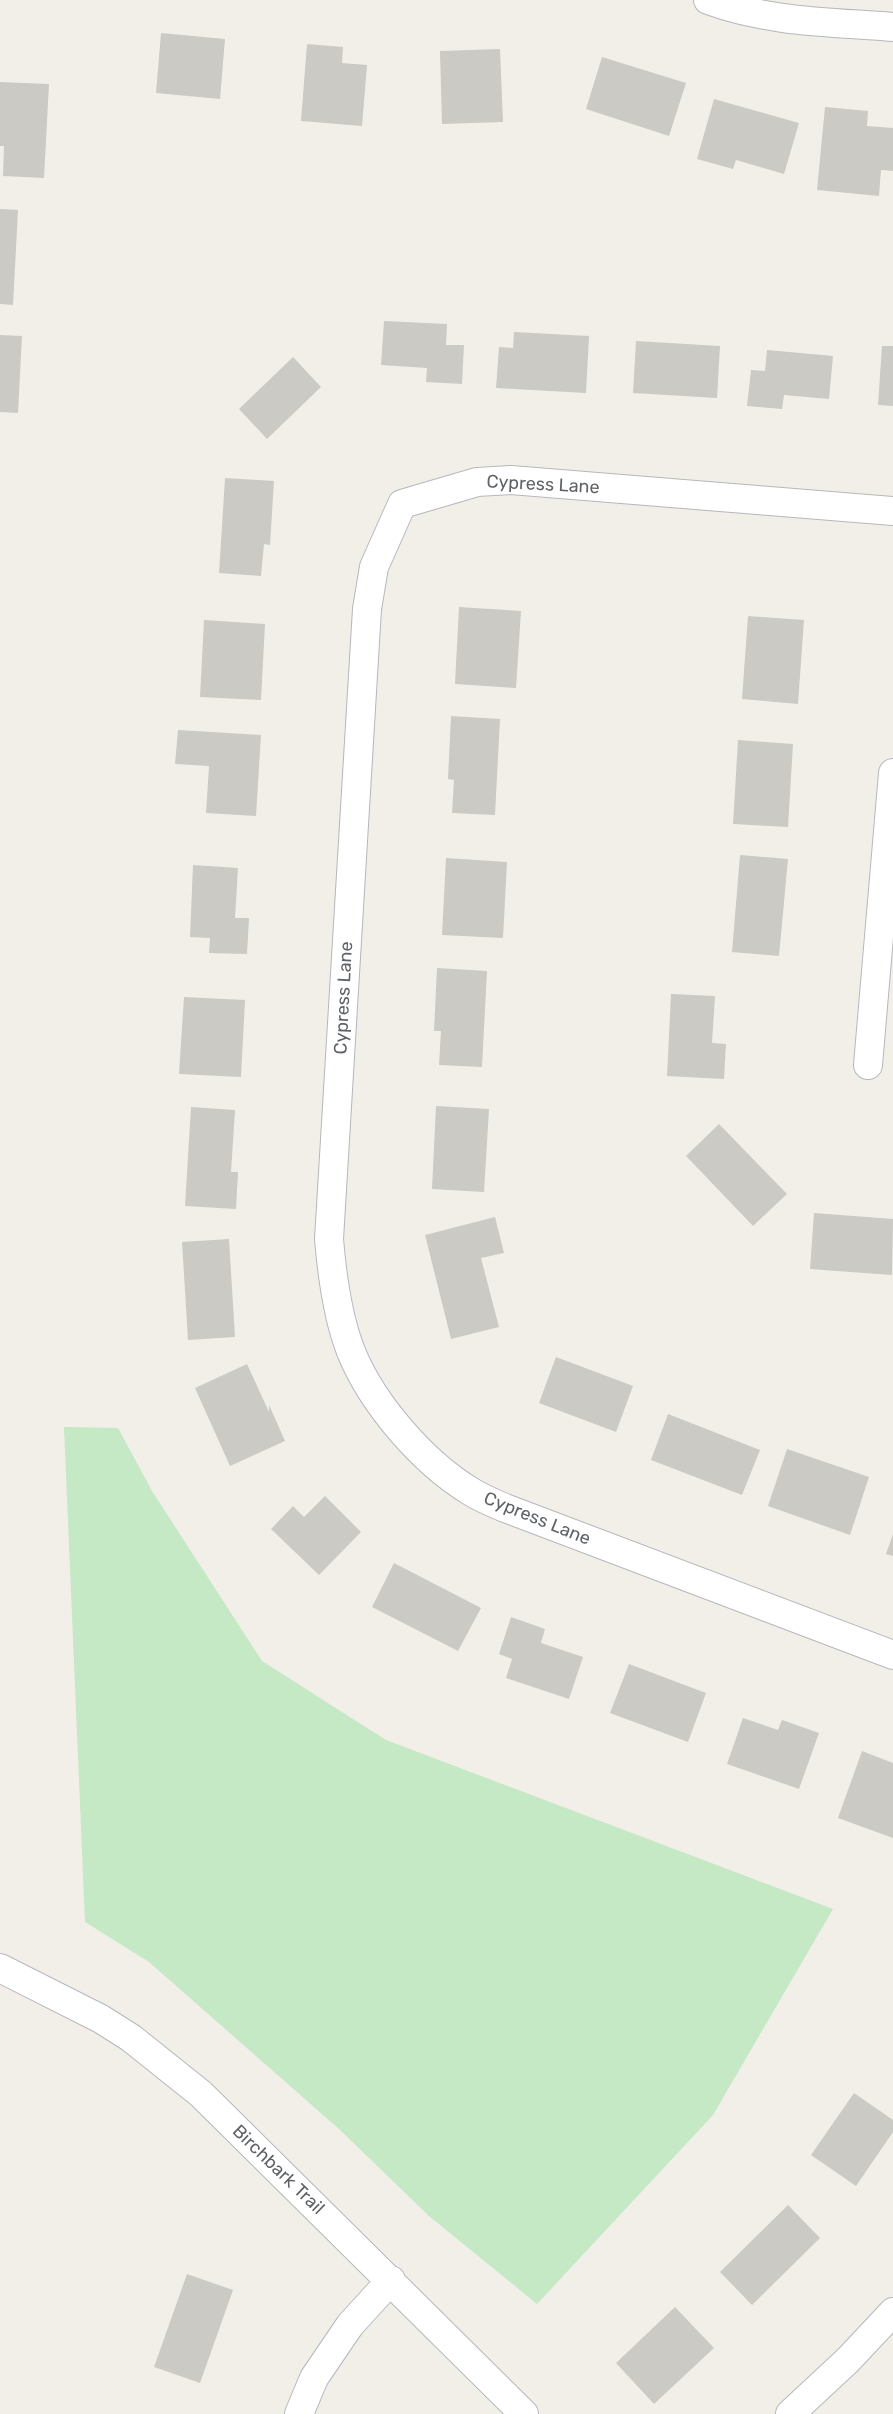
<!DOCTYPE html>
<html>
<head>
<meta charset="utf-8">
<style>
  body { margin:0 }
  canvas { display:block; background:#f1efe8 }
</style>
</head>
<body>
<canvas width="893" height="2414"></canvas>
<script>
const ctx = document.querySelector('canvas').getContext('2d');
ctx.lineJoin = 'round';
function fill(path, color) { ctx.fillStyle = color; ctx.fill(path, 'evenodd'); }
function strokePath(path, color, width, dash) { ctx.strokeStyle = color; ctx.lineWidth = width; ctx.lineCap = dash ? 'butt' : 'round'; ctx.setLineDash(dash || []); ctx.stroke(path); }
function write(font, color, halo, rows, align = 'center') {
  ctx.font = font + ' Rubik,sans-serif'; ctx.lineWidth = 4; ctx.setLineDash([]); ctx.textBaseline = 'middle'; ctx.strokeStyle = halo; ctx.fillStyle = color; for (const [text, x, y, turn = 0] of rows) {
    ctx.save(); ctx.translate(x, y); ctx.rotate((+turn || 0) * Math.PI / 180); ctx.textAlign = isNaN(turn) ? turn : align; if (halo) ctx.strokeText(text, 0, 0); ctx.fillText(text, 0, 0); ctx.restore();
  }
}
const green = new Path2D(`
  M64,1427L118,1428L152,1491L262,1661L386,1740L833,1909L713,2115L537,2304L429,2216L339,2129L149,1962L85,1922Z`);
const building = new Path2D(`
  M161,33L225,39L220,99L156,93Z
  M307,44L343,47L342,63L367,65L362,126L301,121Z
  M500,49L503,122L442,124L440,51Z
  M602,57L686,83L669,136L586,109Z
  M0,82L49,84L44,178L3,176L4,146H0Z
  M714,99L799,123L784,174L736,160L733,169L697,159Z
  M825,107L868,111L867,126L893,128V171L881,170L879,196L817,190Z
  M0,209L18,210L13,305L0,304Z
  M384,321L447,324L446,345H464L462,384L426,382L427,368L381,365Z
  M514,332L589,336L586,393L496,388L499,347L513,348Z
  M0,335L22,336L18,413L0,412Z
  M636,341L720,346L717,398L633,393Z
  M882,346H893V406L878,405Z
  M767,350L833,356L829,399L784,395L782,409L747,406L751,370L765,371Z
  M293,357L321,387L267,439L239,409Z
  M225,478L274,481L270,545L264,544L261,576L219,573Z
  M459,607L521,611L516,688L455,684Z
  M748,616L804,620L798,704L742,699Z
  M204,620L265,624L261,700L200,697Z
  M451,716L500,719L495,815L452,813L454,780L448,779Z
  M178,730L261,735L256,816L206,813L209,766L175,764Z
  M738,740L793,744L788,827L733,824Z
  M740,855L788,859L779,956L732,952Z
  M446,858L507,862L503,938L442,935Z
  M193,865L238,868L235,918H249L247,954L209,953L210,938L190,937Z
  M437,968L487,971L482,1067L439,1065L441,1031H434Z
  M671,994L715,996L712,1043L726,1044L724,1079L667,1076Z
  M184,997L245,1000L241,1077L179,1074Z
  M436,1106L489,1109L484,1192L432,1189Z
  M191,1107L235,1110L231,1172H238L236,1209L185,1206Z
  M719,1124L787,1194L753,1226L686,1156Z
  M814,1213L893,1219L892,1275L810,1269Z
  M495,1217L504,1253L481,1258L499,1327L451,1339L425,1235Z
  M229,1239L235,1337L188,1340L182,1242Z
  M556,1357L633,1386L616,1432L539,1403Z
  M247,1364L269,1412V1405L285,1441L230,1466L195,1388Z
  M668,1414L760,1450L742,1495L651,1460Z
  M787,1449L869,1477L850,1535L768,1506Z
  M325,1496L361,1532L319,1575L271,1529L293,1506L304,1517Z
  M893,1534V1556L886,1554Z
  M394,1563L481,1608L458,1651L372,1607Z
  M511,1617L545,1629L541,1643L583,1657L569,1699L506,1678L512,1659L499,1654Z
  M629,1664L706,1693L688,1742L610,1713Z
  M743,1718L778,1730L782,1720L819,1733L799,1789L727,1764Z
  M862,1751L893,1763V1838L838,1818Z
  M854,2093L893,2120V2132L856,2186L811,2155Z
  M788,2205L820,2238L752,2305L720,2272Z
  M187,2274L233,2290L200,2383L154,2367Z
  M675,2307L714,2348L654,2404L616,2363Z`);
const minor = new Path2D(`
  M708,0C767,22 830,22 893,27
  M893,511L511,480L477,482L402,504L374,567L367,609L329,1239C332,1275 338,1320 352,1354C374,1406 423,1462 470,1491C481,1498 493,1503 505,1508L893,1655
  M868,1065L893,773
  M0,1968L101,2019L131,2038L201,2094L524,2414
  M299,2414L314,2378L350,2325L391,2280
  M790,2414L848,2360L893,2312`);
const streetNames = [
  ["Cypress Lane",543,485,3],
  ["Cypress Lane",344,998,-87],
  ["Cypress Lane",537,1519,22],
  ["Birchbark Trail",278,2170,44]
];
fill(green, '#c5e8c5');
fill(building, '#cccac5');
strokePath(minor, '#b5b8bc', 30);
strokePath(minor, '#fff', 28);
write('18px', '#5f6368', '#fff', streetNames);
</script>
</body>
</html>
